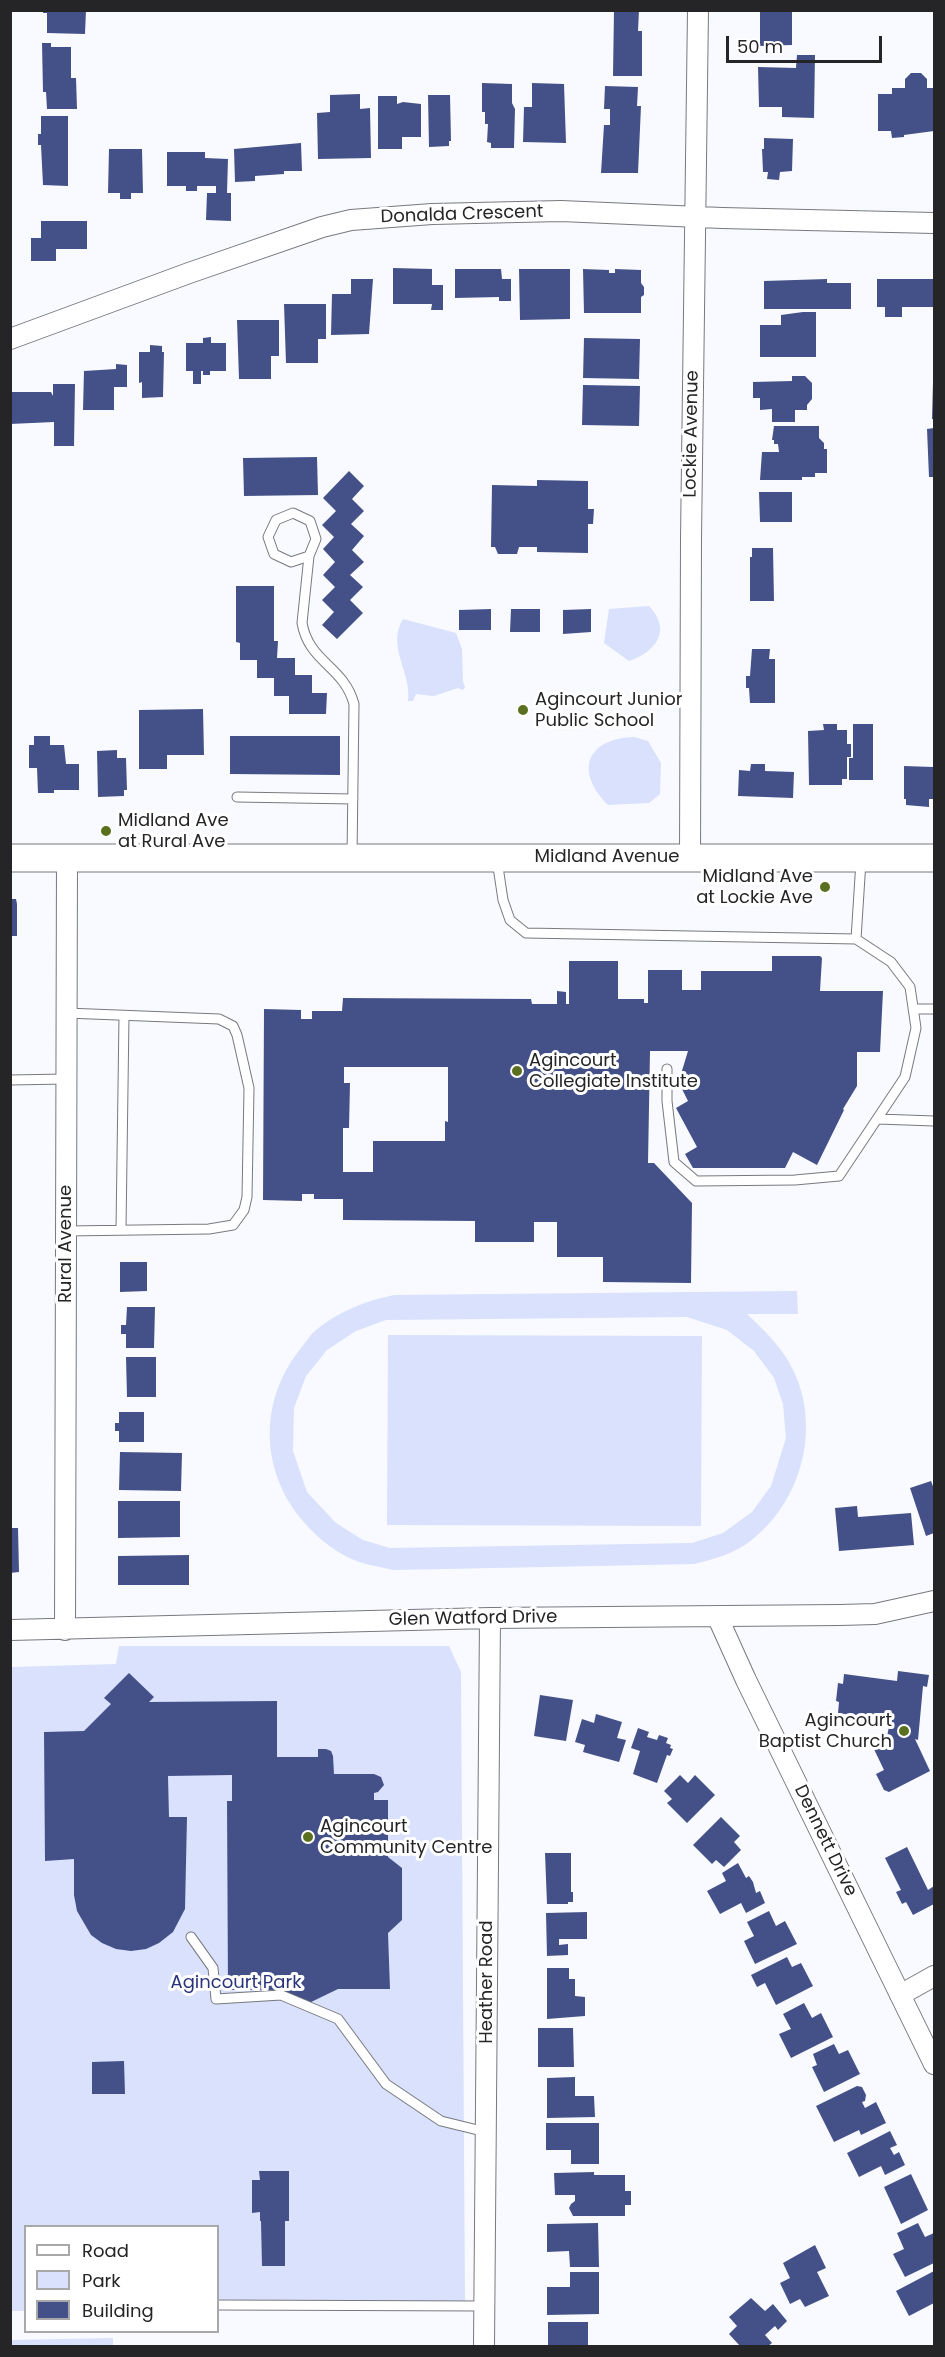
<!DOCTYPE html>
<html>
<head>
<meta charset="utf-8">
<style>
  body { margin:0 }
  #map { position:relative; width:945px; height:2357px; overflow:hidden; background:#f9faff; font-family:Poppins,sans-serif }
  canvas { display:block }
  .frame { position:absolute; inset:0; border:12px solid #252527; pointer-events:none }
  .legend { position:absolute; left:24px; top:2225px; width:195px; height:108px; box-sizing:border-box; background:#fff; border:2px solid #a8a8a9; margin:0; padding:8px 10px; list-style:none; font-size:18px; color:#252527 }
  .legend li { display:flex; align-items:center; gap:12px; height:30px }
  .legend b { width:30px; border:2px solid #a8a8a9 }
  .scale { position:absolute; left:726px; top:36px; width:156px; height:27px; box-sizing:border-box; border:3px solid #252527; border-top:0; padding-left:8px; font-size:18px; line-height:21px; white-space:nowrap; color:#252527; -webkit-text-stroke:4px #fff; paint-order:stroke }
</style>
</head>
<body>
<div id="map">
<canvas width="945" height="2357"></canvas>
<div class="frame"></div>
<ul class="legend">
<li><b style="height:8px;background:#fff"></b>Road</li>
<li><b style="height:16px;background:#d9e1fc"></b>Park</li>
<li><b style="height:16px;background:#445188"></b>Building</li>
</ul>
<div class="scale">50 m</div>
</div>
<script>
const ctx = document.querySelector('canvas').getContext('2d');
ctx.lineJoin = 'round';
function fill(path, color) { ctx.fillStyle = color; ctx.fill(path, 'evenodd'); }
function strokePath(path, color, width, dash) { ctx.strokeStyle = color; ctx.lineWidth = width; ctx.lineCap = dash ? 'butt' : 'round'; ctx.setLineDash(dash || []); ctx.stroke(path); }
function write(font, color, halo, rows, align = 'center') {
  ctx.font = font + ' Poppins,sans-serif'; ctx.lineWidth = 6; ctx.setLineDash([]); ctx.textBaseline = 'middle'; ctx.strokeStyle = halo; ctx.fillStyle = color; for (const [text, x, y, turn = 0] of rows) {
    ctx.save(); ctx.translate(x, y); ctx.rotate((+turn || 0) * Math.PI / 180); ctx.textAlign = isNaN(turn) ? turn : align; if (halo) ctx.strokeText(text, 0, 0); ctx.fillText(text, 0, 0); ctx.restore();
  }
}
const green = new Path2D(`
  M649,606C672,630 656,652 629,661L604,643L609,609Z
  M403,619L456,633L462,649L463,682L465,687L463,690L458,688L434,696L416,694L413,701H408C412,673 386,646 403,619Z
  M634,737L648,741L661,763L660,794L649,803L608,805C575,772 585,739 634,737Z
  M797,1291L798,1314H747C766,1332 784,1349 795,1374C820,1431 801,1500 753,1539C736,1553 715,1559 694,1564L394,1570C381,1567 366,1565 354,1560C332,1551 313,1534 298,1515C259,1464 261,1397 301,1348C306,1342 310,1335 316,1330C339,1311 365,1301 394,1295ZM687,1317L727,1330L754,1351L774,1378L783,1404L786,1438L771,1486L752,1512L723,1533L692,1543L390,1548L363,1540L336,1523L307,1492L293,1451L294,1408L306,1376L327,1350L356,1331L386,1320Z
  M388,1335L702,1336L701,1526L387,1525Z
  M119,1646H449L461,1672L465,2306L218,2309V2226H26L25,2311H11V1667L116,1664Z
  M113,2338V2346H11V2340Z`);
const building = new Path2D(`
  M43,10H86L85,34L47,33V13H43Z
  M614,10H639L638,31H642V76H613Z
  M760,10H792V45L760,46Z
  M42,43H51V47H71V78H76L77,109H47L46,92H43Z
  M797,55H815L814,118L782,117V107H759L758,67L796,68Z
  M911,73H921L927,79V88H934V131L904,135V137L892,138L891,131H878V94H892V88H905V79Z
  M482,83L512,84V103L515,109L514,148H491V143L487,142L488,124H485V112H482Z
  M532,83L564,84L566,143L523,142L524,107H532Z
  M605,86L638,87L637,106H641L638,173H601L604,125H610V109H604Z
  M360,94V109L370,108L371,158L318,159L317,113L330,112V95Z
  M428,95H450L451,141H449V146L429,147Z
  M378,96H397V104L403,102L421,104V137H402V149H378Z
  M41,116H68V186L43,185L41,145H38V134H41Z
  M764,138L793,139L792,171L780,172L779,180L767,179L768,172H763L762,149H764Z
  M301,143L302,171H284V174L255,176V181L235,182L234,149Z
  M109,149H142L143,193H131V199H120V193H108Z
  M167,152H205V158L228,159L227,193H231V221L206,220L207,193H216V186H197V191H186V186H167Z
  M41,221H87V249H56V261H31V238H41Z
  M393,268L432,269V285H443V310H431L432,304H393Z
  M455,269H501L502,279H511V301H499V297L455,298Z
  M519,269H570V319L520,320Z
  M583,269L609,270V273H615V269L641,270V283L644,287V295L641,297V313H584Z
  M351,279H373L369,334L331,335L332,294H351Z
  M827,279V283H851V309H764V281Z
  M877,279H934V307H902V317H885V307H877Z
  M284,304H326V339H318V363H286Z
  M803,312H816V357H760V325H781V315Z
  M237,320H279V356H271V379H239Z
  M211,337V343H226V371H210V375H203V371H201V384H193V371H186V343H203V338Z
  M584,338L640,339L639,379L583,378Z
  M150,345L162,346V352H164L163,397L142,398V382L139,383V352H150Z
  M116,364L127,365V387H114V410H83L84,371L116,369Z
  M792,376H805L812,383V399L807,405V410H795V422H772V409L760,410V398H753V382L792,381Z
  M933,382H934V419H932Z
  M53,384H75L74,446H54V422L10,424V392H51L53,396Z
  M583,385L640,386L639,426L582,425Z
  M774,426H819V438L824,443V449H827V473H815V477H802V480H760L762,452H779L778,444H774V440H772Z
  M934,428V477H929L927,429Z
  M317,457L318,495L244,496L243,458Z
  M349,471L364,486L352,499L364,511L351,524L364,536L352,550L364,562L350,575L363,587L350,600L363,613L337,639L322,625L334,612L322,600L335,587L323,575L335,562L323,549L334,537L322,525L336,511L323,498Z
  M537,480L588,481V509H594L593,524H588V553L537,552V547H519L517,554H498L495,547H491L492,485L537,486Z
  M759,492H792V522H760Z
  M752,548H773L774,601H750V557H752Z
  M236,586H274V641H278L277,658H295V675H312V693H327L326,714H289V696H274V678H257V660H240V643L236,642Z
  M491,609V630H459V610Z
  M511,609H540V632H510Z
  M591,609V632L563,634V610Z
  M752,649H770L769,659H775V703H750L749,688H746V676H750Z
  M203,709L204,755H167V769H139V710Z
  M823,724H837V730H847V744H851V757H847V779H842V785H809L808,731L824,730Z
  M853,724H873V780H849V758H853Z
  M34,736H50V745H64L66,764H79V790H54V793H38L37,768H29V745H34Z
  M230,736H340V775L230,774Z
  M117,750V758H126L127,790H124V796L98,797L97,751Z
  M751,764H765V771L794,772L793,798L738,796L739,770L750,771Z
  M904,766L933,767V799H929V807L906,805V799H904Z
  M10,899H16L17,904V936H10Z
  M772,956H820L822,958L820,991H883L880,1052H857V1086L843,1109L844,1110L817,1165L793,1152L785,1168H693L685,1154L697,1147L676,1108L688,1101L681,1087H678V1074H681L688,1051H650L648,1163H654L692,1203L691,1283L603,1282V1257H557V1222H534V1242H475V1221L343,1220V1199H314V1194H302V1201L263,1200L264,1009L301,1010V1019H312V1011H342L343,998L531,999L532,1004H557V991L566,992V1004H569V961H618V999H644V1003H648V970H682V990H701V971H772ZM344,1067H448V1122L445,1121V1141H373V1172H343V1128H349L350,1083H344Z
  M120,1262H147V1291L120,1292Z
  M127,1307H155L154,1348H126V1334H121V1325H126Z
  M126,1357H156V1397H127Z
  M119,1412H144V1442H119V1431H115V1423H119Z
  M120,1452L182,1453L181,1491L119,1490Z
  M931,1481L934,1489V1533L926,1536L910,1488Z
  M118,1501H180V1537L118,1538Z
  M857,1506L858,1517L911,1513L914,1545L839,1551L835,1508Z
  M10,1528H18L19,1572L10,1573Z
  M189,1555V1585H118V1556Z
  M898,1671L929,1675L927,1687L923,1686L918,1740L915,1739L930,1771L889,1792L884,1790L876,1774L884,1770L872,1745L887,1737L890,1721L838,1713L839,1702L836,1701L838,1683L843,1684L844,1674L897,1681Z
  M129,1673L154,1697L149,1702L277,1701V1757H318V1749H326L331,1751L333,1756L334,1774H374L381,1777L384,1785L378,1792L374,1793V1800H388V1857L402,1868V1920L388,1933L390,1989H338L309,2003L279,1990H228L227,1801H232V1775L168,1776L169,1817H187L185,1909L173,1932L159,1943L146,1949L131,1951L116,1949L102,1943L91,1935L77,1911L74,1895V1859L45,1861L44,1732L84,1731L111,1704L104,1698Z
  M540,1695L573,1700L566,1741L534,1736Z
  M596,1714L622,1722L617,1738L626,1740L619,1762L583,1752L585,1745L575,1742L582,1719L594,1723Z
  M638,1728L649,1732L647,1737L657,1740L659,1735L668,1738L666,1743L671,1745L670,1748L673,1749L670,1756L667,1755L657,1783L633,1774L640,1751L631,1748Z
  M680,1775L688,1783L695,1775L715,1795L687,1823L667,1803L672,1799L664,1791Z
  M721,1817L740,1836L734,1842L741,1850L724,1867L716,1860L712,1864L693,1845Z
  M907,1847L928,1890L934,1886V1904L913,1915L906,1902L902,1904L896,1892L901,1890L885,1858Z
  M545,1853H571V1892H573V1902H568V1904H547Z
  M738,1863L746,1878L749,1876L753,1882L756,1893L760,1891L765,1903L746,1913L741,1903L720,1914L707,1891L726,1881L722,1873Z
  M769,1911L776,1926L785,1921L797,1944L755,1964L744,1941L754,1936L747,1922Z
  M587,1912V1939H559V1945L568,1944V1955L547,1956L546,1913Z
  M787,1957L792,1967L801,1963L813,1986L776,2005L765,1983L757,1987L751,1975Z
  M547,1968H569V1979H575V1996L585,1997V2016L547,2019Z
  M804,2003L812,2018L821,2013L833,2037L791,2058L779,2034L791,2029L783,2014Z
  M538,2028H573L574,2067H538Z
  M834,2044L839,2054L848,2050L860,2074L824,2092L812,2067L817,2065L813,2054Z
  M124,2061L125,2094H92V2062Z
  M575,2077V2096H594L595,2117L547,2118V2078Z
  M857,2086L862,2087L866,2095L865,2101L862,2102L865,2108L876,2102L886,2123L861,2135L859,2130L834,2142L816,2106Z
  M546,2123H599V2164H571V2150H546Z
  M890,2131L897,2145L890,2148L894,2155L899,2152L905,2165L885,2175L881,2166L859,2177L847,2153Z
  M259,2171H289V2221H285V2266H262L261,2221H260V2212L252,2213V2180H260Z
  M594,2172V2175H625V2191H631V2205H625V2216H573L569,2208L571,2204L575,2201V2195H555L554,2173Z
  M911,2174L928,2210L901,2224L884,2187Z
  M598,2223L599,2267H570L569,2251L547,2252V2224Z
  M918,2223L925,2237L934,2233V2263L905,2277L893,2254L904,2249L897,2233Z
  M815,2245L826,2268L817,2272L829,2296L805,2307L800,2299L790,2304L780,2283L790,2278L783,2263Z
  M934,2271V2303L909,2316L896,2291Z
  M570,2272H599V2314L547,2315V2287H570Z
  M751,2298L765,2311L773,2304L787,2321L778,2330L775,2326L765,2335L772,2343L768,2346H740L729,2334L737,2326L729,2317Z
  M548,2322H588V2346H548Z`);
const service = new Path2D(`
  M309,556L291,562L274,554L268,537L276,520L293,513L310,521L316,539L309,556L302,623C309,663 344,666 354,704L352,856
  M237,797L353,799
  M497,860L503,900L510,920L526,933L856,939L891,962L910,987L916,1028L905,1077L839,1176L795,1180L696,1181L674,1162L667,1101V1069
  M856,939L861,861
  M913,1009H934
  M10,1080L66,1079
  M878,1119L934,1121
  M121,1229L124,1016
  M66,1231L209,1229L233,1225L244,1210L247,1197L249,1088L237,1035L233,1026L219,1019L66,1013
  M191,1937L213,1968L216,1999L281,1995L338,2019L386,2084L441,2121L486,2132
  M218,2305L484,2306`);
const minor = new Path2D(`
  M10,339L189,273L322,227L351,220L432,214L561,211L722,218L934,223
  M690,857L691,538L698,10
  M718,1618L746,1680L934,2064
  M10,1630L490,1618L840,1615L875,1614L934,1601
  M65,1630L67,859
  M900,1995L934,1976
  M484,2346L490,1618`);
const secondary = new Path2D(`
  M10,858H934`);
const markers = [
  [523,710,6,"#5b701e"],
  [106,831,6,"#5b701e"],
  [825,887,6,"#5b701e"],
  [517,1071,6,"#5b701e"],
  [904,1731,6,"#5b701e"],
  [308,1837,6,"#5b701e"]
];
const streetNames = [
  ["Donalda Crescent",462,215,-2],
  ["Lockie Avenue",692,434,-89],
  ["Midland Avenue",607,857],
  ["Rural Avenue",66,1244,-90],
  ["Glen Watford Drive",473,1619,-1],
  ["Dennett Drive",825,1841,64],
  ["Heather Road",487,1982,-90]
];
const poiNames = [
  ["Agincourt Junior",535,700],
  ["Public School",535,721],
  ["Midland Ave",118,821],
  ["at Rural Ave",118,842],
  ["Midland Ave",813,877,"right"],
  ["at Lockie Ave",813,898,"right"],
  ["Agincourt",529,1061],
  ["Collegiate Institute",529,1082],
  ["Agincourt",892,1721,"right"],
  ["Baptist Church",892,1742,"right"],
  ["Agincourt",320,1827],
  ["Community Centre",320,1848]
];
const parkNames = [
  ["Agincourt Park",236,1983]
];
fill(green, '#d9e1fc');
fill(building, '#445188');
strokePath(service, '#77797e', 11);
strokePath(minor, '#77797e', 22);
strokePath(secondary, '#77797e', 29);
strokePath(service, '#fff', 9);
strokePath(minor, '#fff', 20);
strokePath(secondary, '#fff', 27);
for (const [x, y, r, color] of markers) { const dot = new Path2D(); dot.arc(x, y, r, 0, 2 * Math.PI); ctx.fillStyle = color; ctx.fill(dot); strokePath(dot, '#fff', 2); }
write('18px', '#252527', '#fff', streetNames);
write('18px', '#252527', '#fff', poiNames, 'left');
write('18px', '#29347c', '#fff', parkNames);
</script>
</body>
</html>
